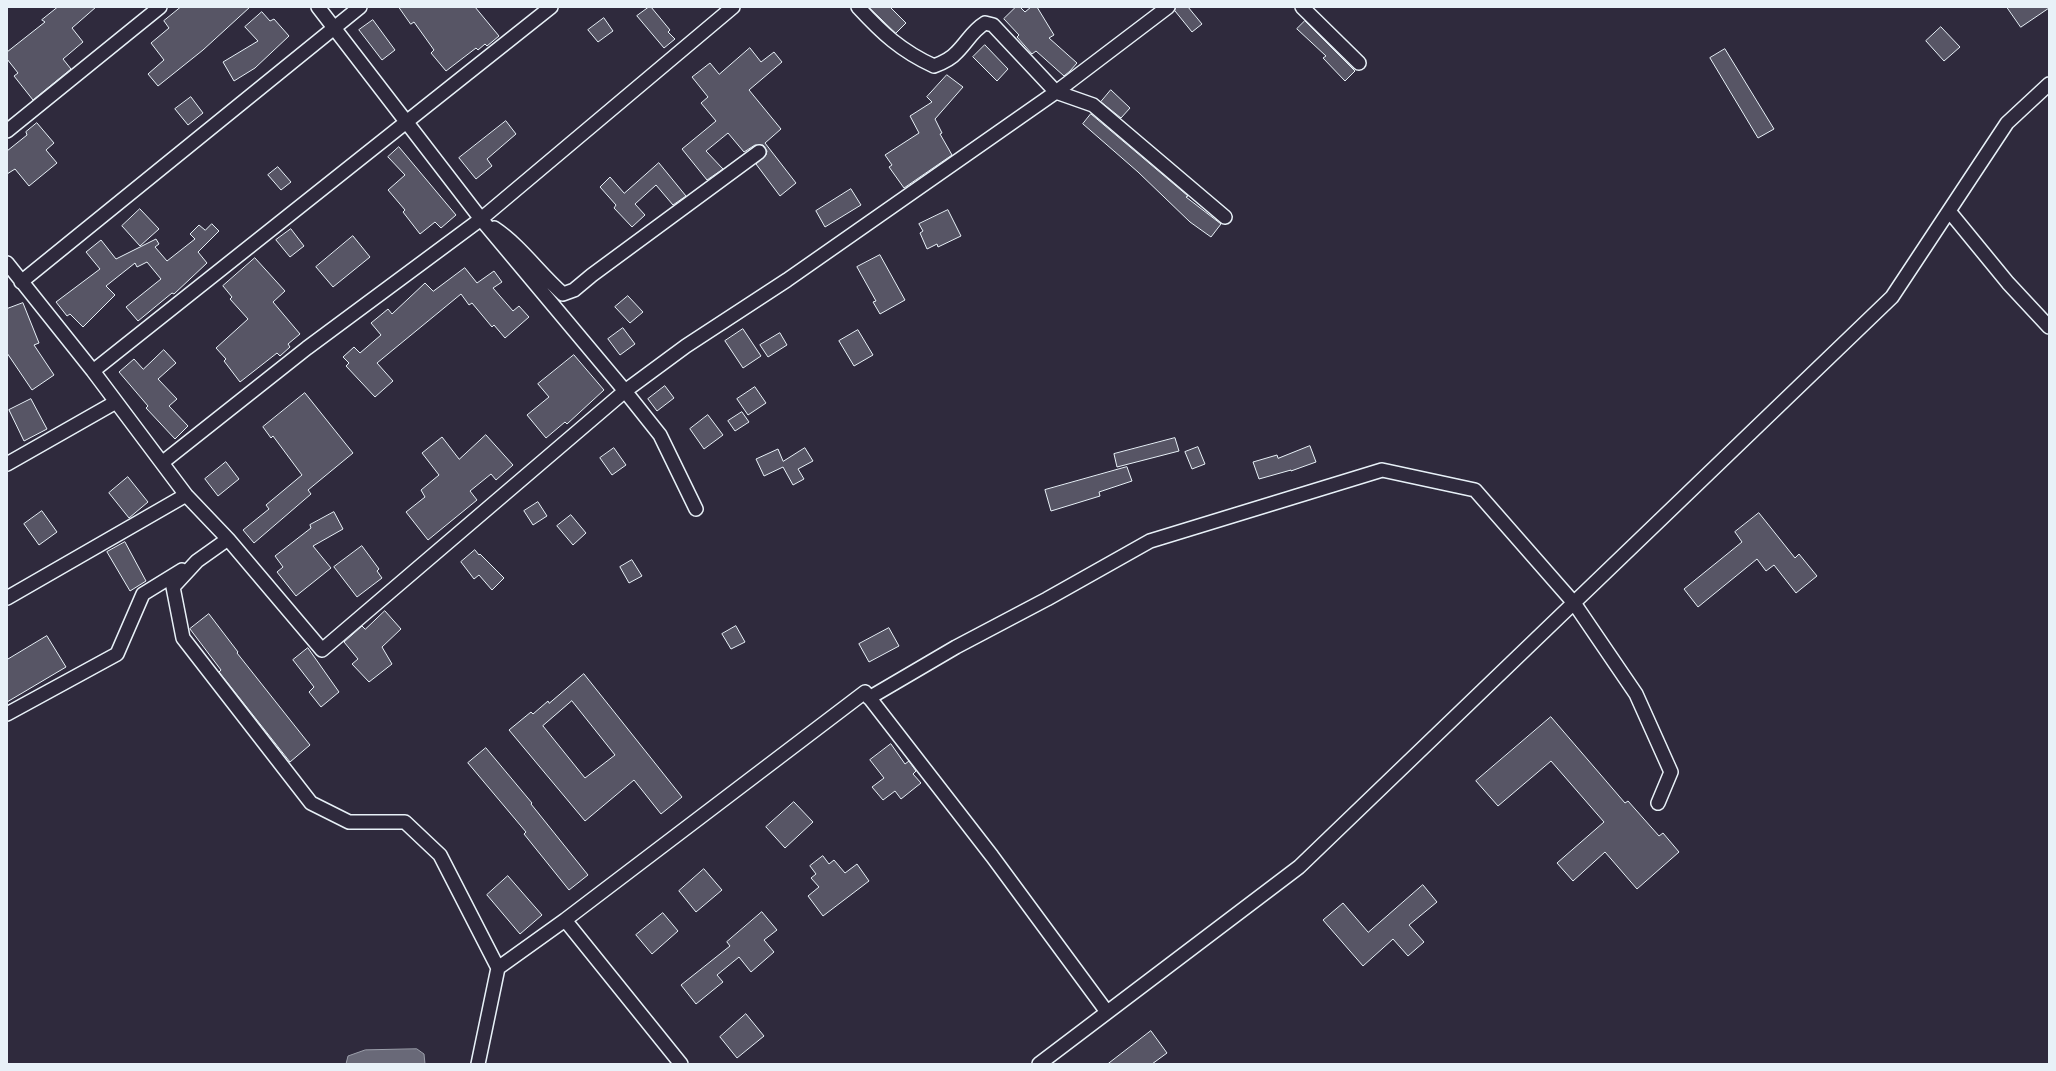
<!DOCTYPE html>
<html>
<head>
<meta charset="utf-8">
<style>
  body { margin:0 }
  #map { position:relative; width:2056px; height:1071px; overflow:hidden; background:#2f2a3d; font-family:"Architects Daughter",sans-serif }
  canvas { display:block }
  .frame { position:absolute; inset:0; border:8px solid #e8f1f8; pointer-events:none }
</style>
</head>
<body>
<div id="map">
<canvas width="2056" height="1071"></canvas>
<div class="frame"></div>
</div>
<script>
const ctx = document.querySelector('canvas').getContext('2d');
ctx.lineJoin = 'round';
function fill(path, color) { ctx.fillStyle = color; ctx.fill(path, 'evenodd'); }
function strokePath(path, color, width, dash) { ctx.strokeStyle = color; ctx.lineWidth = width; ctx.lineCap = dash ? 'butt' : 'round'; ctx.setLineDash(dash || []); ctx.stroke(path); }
const water = new Path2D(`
  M417,1049L424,1054L425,1064H346L348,1056L365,1050Z`);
const building = new Path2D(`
  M58,7H96L72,28L83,42L63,59L71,69L33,100L14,76L18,73L7,59V52L45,22L42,20Z
  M181,7H250L203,50L158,86L148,74L164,60L151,43L169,28L164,21Z
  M399,7H475L499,36L487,46L485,44L478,50L476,48L446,71L431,53L434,50L414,22L411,24Z
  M649,7H651L670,30L668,32L675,39L664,48L637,16Z
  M869,7H890L906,23L896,33Z
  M1016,7H1020L1025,12L1031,7H1037L1054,35L1049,38L1077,63L1070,71L1064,76L1036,51L1032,54L1017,37L1019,35L1004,19Z
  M1176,7H1188L1202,24L1192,32L1175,11Z
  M2007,7H2049V8L2021,27Z
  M262,12L270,21L274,19L289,36L255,68L234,81L223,62L258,41L245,27Z
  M604,18L613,31L598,42L588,30Z
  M373,20L395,50L382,60L359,30Z
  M1305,21L1355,71L1345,81L1323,58L1326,56L1297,29Z
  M1941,27L1960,47L1944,61L1926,41Z
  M985,45L1008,69L997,81L973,57Z
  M750,48L761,62L774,52L782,62L749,90L781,129L765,143L796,183L780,196L756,164L766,155L767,151L763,145H755L744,152L728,133L706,151L723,169L707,180L682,149L716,121L701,103L708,97L692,77L710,63L719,74Z
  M1725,49L1774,129L1758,138L1710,58Z
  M947,75L963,87L935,119L942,133L940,134L952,155L904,188L889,167L892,165L885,155L919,133L910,116L932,102L927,97Z
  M1111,90L1130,108L1121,118L1101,102Z
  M191,97L203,113L188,125L175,109Z
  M1091,114L1188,196L1186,197L1221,224L1211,237L1190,222L1138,172L1083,124Z
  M506,121L516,134L487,159L492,166L476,179L459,158Z
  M37,123L54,143L46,150L57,163L29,186L15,169L7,174V151L27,135L26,132Z
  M399,147L456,215L441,228L435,222L420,234L403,212L405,210L388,190L405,175L388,157Z
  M659,163L686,196L673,205L656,185L635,204L645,215L632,227L614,208L616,205L600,187L610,177L624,193Z
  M278,167L291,182L281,190L268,175Z
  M851,189L861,205L825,227L816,211Z
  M140,209L159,229L140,246L122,226Z
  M948,210L961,236L938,247L937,244L927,249L920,233L923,231L919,224Z
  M212,224L219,231L198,252L207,263L174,294L172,293L138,321L126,307L161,279L147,262L137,267L135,263L106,286L115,295L83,327L70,314L67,316L56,302L100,269L86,252L101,240L116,259L156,239L159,244L155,247L167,261L195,239L190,234L199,225L205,230Z
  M291,229L304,246L290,257L276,240Z
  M353,236L370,257L333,287L316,267Z
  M880,255L905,300L880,314L873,302L876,301L857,267Z
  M255,258L285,291L273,302L300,334L288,344L290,347L280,356L277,353L240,382L224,361L226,359L216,348L248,319L230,299L232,297L223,286Z
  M465,268L477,283L494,271L502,282L493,288L513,311L519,306L529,317L505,338L494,325L492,327L472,303L469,305L461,294L377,363L393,381L375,397L346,366L349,363L343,357L354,347L360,353L381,335L371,323L388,309L392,314L425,283L433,291Z
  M628,296L643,312L630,323L615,307Z
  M23,303L39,343L34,345L54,375L32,390L7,353V309Z
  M623,328L635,344L620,355L608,339Z
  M743,329L761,356L743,368L725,341Z
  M858,330L873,355L854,366L839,341Z
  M780,333L787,345L768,357L760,345Z
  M164,350L176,363L158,379L177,399L169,406L188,426L175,439L146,408L148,406L119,372L134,359L143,369Z
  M574,355L604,390L567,424L565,422L546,438L527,415L549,397L538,384Z
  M665,386L674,398L657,411L648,399Z
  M755,387L766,403L748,415L737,399Z
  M305,393L353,453L308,490L311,494L254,543L243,530L269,509L266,505L302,475L273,436L271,438L263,427Z
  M31,399L47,429L24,441L9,410Z
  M742,412L749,422L735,431L728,421Z
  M708,415L723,435L704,449L690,429Z
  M486,435L513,465L496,480L491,474L470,491L477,500L428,540L406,512L425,497L421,490L439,475L422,453L442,437L459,459Z
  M1175,438L1179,451L1117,467L1114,454Z
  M1310,446L1316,462L1291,471V470L1259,479L1253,462L1277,455L1278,458Z
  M1198,447L1205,464L1192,469L1185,452Z
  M614,448L626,465L612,475L600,458Z
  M805,448L813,461L798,469L804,479L793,485L783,467L764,476L756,459L778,449L783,461Z
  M226,462L239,479L218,496L205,479Z
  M1127,467L1132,481L1099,492L1100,496L1051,511L1045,490Z
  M128,477L148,502L129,518L109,493Z
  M538,502L547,516L533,525L524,511Z
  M42,511L57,532L39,545L24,524Z
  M334,512L343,529L313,546L331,568L296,596L277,572L283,567L275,556L311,528L310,525Z
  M1759,513L1795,558L1799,554L1817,576L1796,593L1774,565L1766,571L1757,559L1698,607L1684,589L1742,542L1735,532Z
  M571,515L586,533L573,545L557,526Z
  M125,542L146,581L130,591L107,552Z
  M362,546L379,569L377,571L382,578L357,597L334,567Z
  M475,550L479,555L480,554L504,578L492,590L479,575L474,579L461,562Z
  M632,560L642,576L629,583L620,567Z
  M385,611L401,629L382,647L392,664L369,682L352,664L358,659L344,642L362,626L365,629Z
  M209,614L238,652L237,653L310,745L290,762L219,672L221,670L190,629Z
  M736,626L745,642L731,649L722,634Z
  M889,628L899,646L869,662L859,644Z
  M47,636L66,667L7,702V660Z
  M308,648L339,692L321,707L309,692L314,687L293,660Z
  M584,674L682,797L661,814L634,780L585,821L509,730L531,712L533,714L548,701L549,703ZM572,701L615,755L585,778L543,726Z
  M1551,717L1625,803L1628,801L1659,836L1663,833L1679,852L1637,889L1605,852L1573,881L1557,863L1604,822L1551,761L1498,806L1476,781Z
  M891,744L905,764L909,761L916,771L913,774L921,783L901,799L895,791L883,800L872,787L884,778L870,760Z
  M486,748L532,803L531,804L588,875L569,890L524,834L526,832L468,763Z
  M794,802L813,822L785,848L766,827Z
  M823,856L829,864L834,860L845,873L857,864L869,881L823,916L808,896L819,887L811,878L816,874L810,866Z
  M704,869L722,890L696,912L679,891Z
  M508,876L542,915L520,934L487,895Z
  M1423,885L1437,902L1409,925L1424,942L1408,956L1393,939L1363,966L1323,920L1343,903L1368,932Z
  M762,912L777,930L764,940L774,952L751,972L739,957L717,975L723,982L696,1004L681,985L730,946L727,942Z
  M663,913L678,931L652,954L636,935Z
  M746,1014L764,1036L737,1058L720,1037Z
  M1151,1031L1167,1053L1152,1064H1108Z`);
const street = new Path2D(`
  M318,7L481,219L625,391L660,435L696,509
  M858,7C882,33 901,51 934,66C942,63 951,59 957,52C968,41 972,31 985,23L993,25L1056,92L1093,105L1225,217
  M1302,7L1359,63
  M7,131L160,7
  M1949,211L2008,283L2049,327
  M494,228C521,246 539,273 563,294L574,290L592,275L759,152
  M7,263L93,371L186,495L228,539L197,561L173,587L183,638L311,803L349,822H405L440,855L498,968L478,1064
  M21,282L360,7
  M93,371L551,7
  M163,462L307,348L481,219L733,7
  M7,464L116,402
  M228,539L322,650L625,391L686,346L787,280L1056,92L1168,7
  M7,598L186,495
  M869,698L956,647L1047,599L1150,541L1382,470L1475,490L1574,603L1636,694L1671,772L1658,803
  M7,714L117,654L143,594L182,570
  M565,920L681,1064
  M498,968L565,920L865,692L992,856L1107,1012
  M1039,1064L1299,867L1892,297L2007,123L2049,84`);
fill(water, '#696978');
strokePath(water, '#9c9fab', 1);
fill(building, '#575565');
strokePath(building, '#e8f1f8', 1);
strokePath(street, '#e8f1f8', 16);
strokePath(street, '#2f2a3d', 13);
</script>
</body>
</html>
